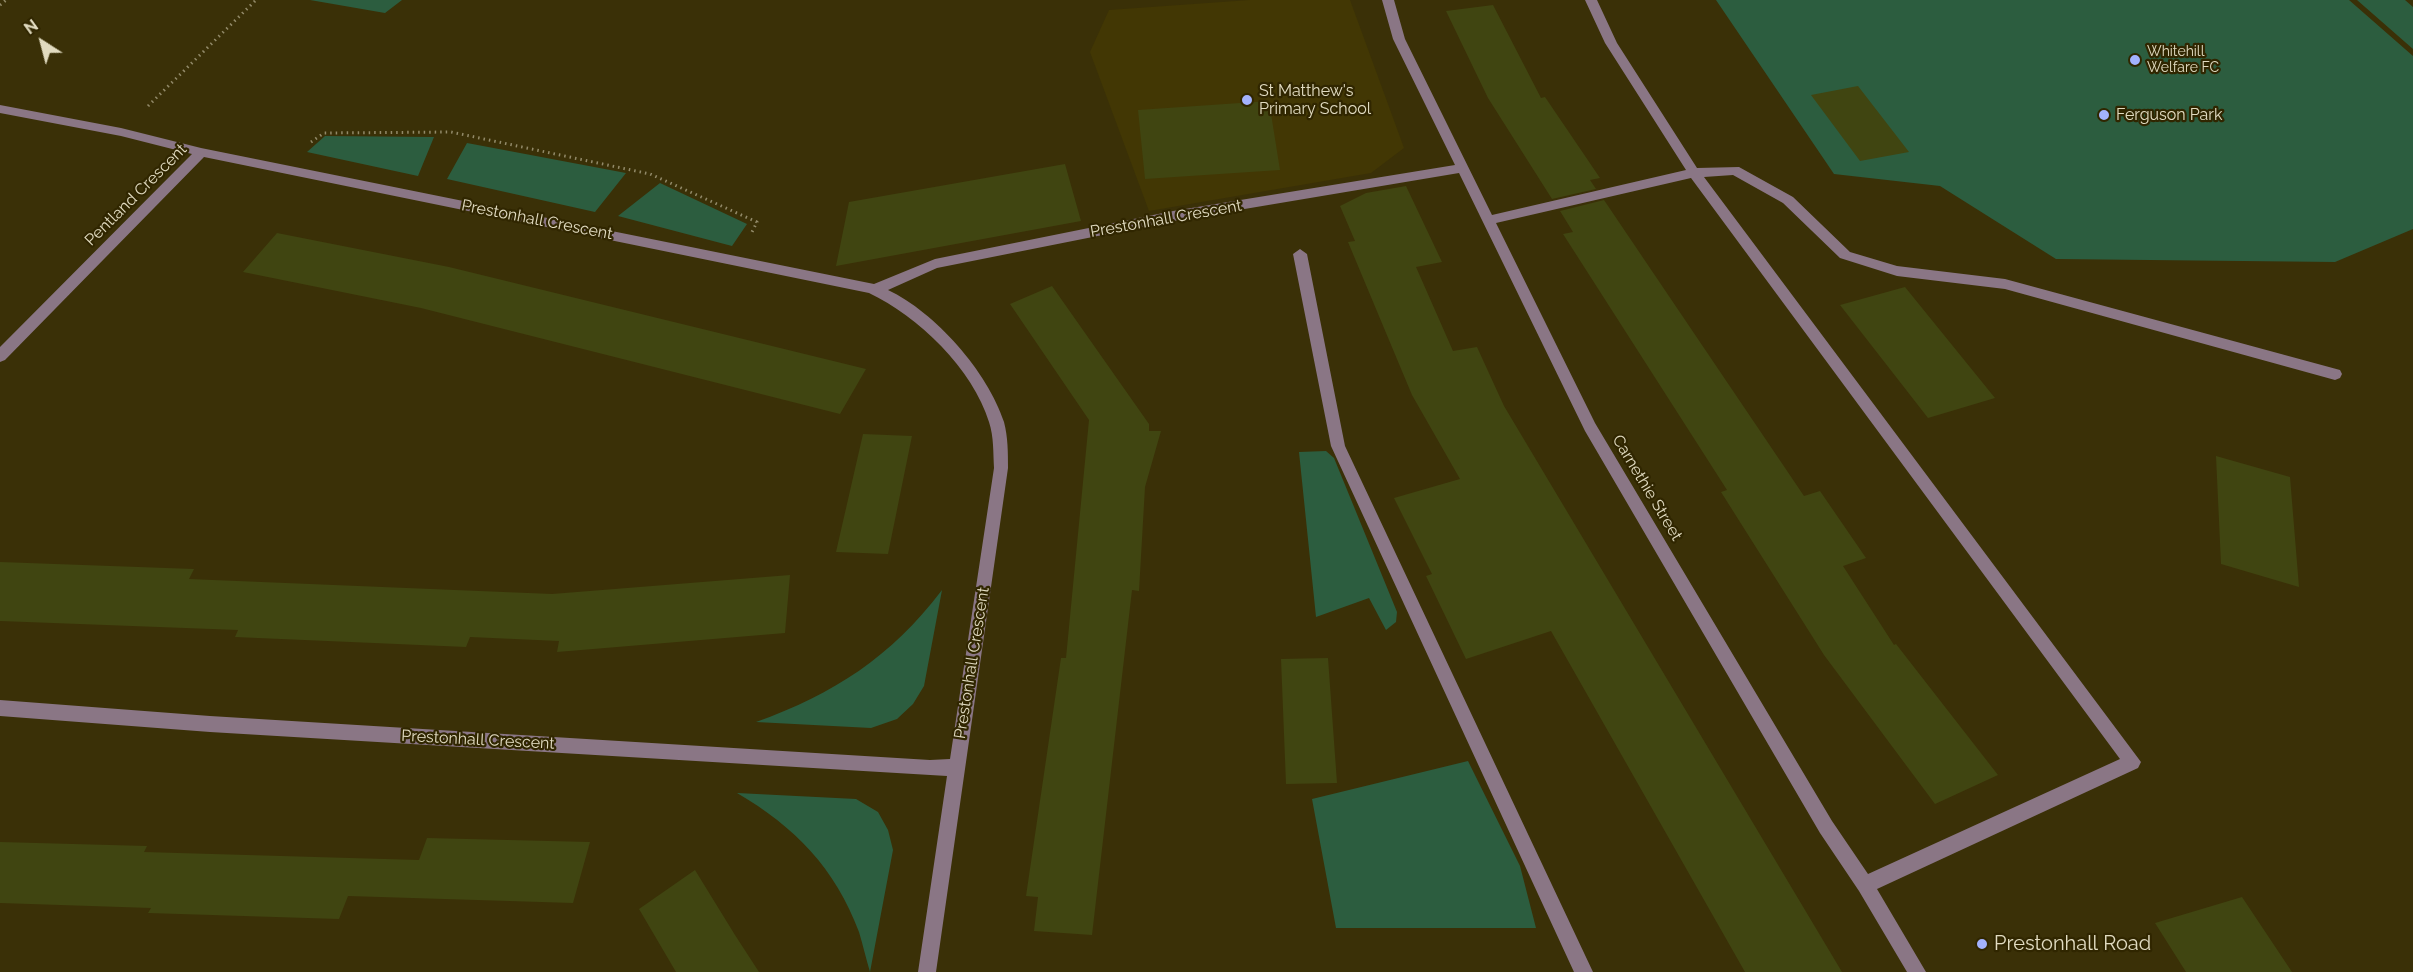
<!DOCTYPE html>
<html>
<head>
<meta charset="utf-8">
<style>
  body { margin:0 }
  #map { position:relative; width:2413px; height:972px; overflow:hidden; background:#3a3007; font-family:Raleway,sans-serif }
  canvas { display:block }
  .north { position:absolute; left:12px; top:12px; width:60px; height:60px; -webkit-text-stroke:4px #302600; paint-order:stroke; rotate:324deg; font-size:16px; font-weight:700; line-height:24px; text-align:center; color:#e1dbc0 }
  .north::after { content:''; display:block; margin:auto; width:21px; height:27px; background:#e1dbc0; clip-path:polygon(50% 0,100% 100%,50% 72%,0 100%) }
</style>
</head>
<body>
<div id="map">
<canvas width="2413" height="972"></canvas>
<div class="north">N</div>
</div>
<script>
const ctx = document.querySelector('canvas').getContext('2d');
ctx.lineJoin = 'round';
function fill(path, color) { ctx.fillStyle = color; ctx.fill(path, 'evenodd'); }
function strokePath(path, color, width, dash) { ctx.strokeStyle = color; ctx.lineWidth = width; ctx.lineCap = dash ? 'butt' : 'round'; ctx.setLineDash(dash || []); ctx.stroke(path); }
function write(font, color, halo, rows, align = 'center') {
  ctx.font = font + ' Raleway,sans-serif'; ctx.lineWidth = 4.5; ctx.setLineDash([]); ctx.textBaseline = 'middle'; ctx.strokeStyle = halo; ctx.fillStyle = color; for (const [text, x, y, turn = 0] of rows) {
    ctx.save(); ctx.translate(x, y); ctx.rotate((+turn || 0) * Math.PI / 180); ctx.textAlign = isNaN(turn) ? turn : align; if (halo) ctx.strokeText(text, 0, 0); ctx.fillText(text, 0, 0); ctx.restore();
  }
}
const built = new Path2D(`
  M1250,0H1350L1404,148L1371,173L1149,211L1090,52L1109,10Z`);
const green = new Path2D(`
  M310,0H402L385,13Z
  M1716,0H2349L2413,56V229L2335,262L2056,259L1940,186L1834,174Z
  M2357,0H2405L2413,7V49Z
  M325,136L434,137L418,176L307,152Z
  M467,143L626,173L595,212L447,179Z
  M660,183L747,224L732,246L618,216Z
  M1326,451L1334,458L1397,612L1396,622L1386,630L1369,598L1316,617L1299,452Z
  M942,590L924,686L913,704L897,719L871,728L756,722C834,694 891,657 942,590Z
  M1468,761L1520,866L1536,928H1336L1312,799Z
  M737,793L856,799L878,812L888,830L893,850L870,972C866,959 863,945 859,932C835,868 795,827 737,793Z`);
const building = new Path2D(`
  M1493,5L1541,98L1545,97L1600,178L1590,180L1596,189L1552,199L1488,98L1446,11Z
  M1858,86L1909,152L1860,161L1811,95Z
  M1269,101L1280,170L1145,179L1138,110Z
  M1065,164L1081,221L836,266L849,202Z
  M1406,186L1442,262L1416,267L1453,351L1477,347L1504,406L1842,972H1745L1551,631L1466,659L1426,576L1432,574L1394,498L1460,479L1412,395L1348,242L1355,241L1340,206L1366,193Z
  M1604,200L1804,496L1820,491L1866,558L1843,566L1894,645L1896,644L1998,775L1935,804L1824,655L1721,492L1727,490L1563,234L1573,232L1560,211Z
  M277,233L449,267L866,369L840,414L421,308L243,272Z
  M1052,286L1149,424V431H1161L1145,487L1139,591L1132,590L1092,935L1034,931L1038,897L1026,896L1061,658H1066L1089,420L1010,304Z
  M1905,287L1995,398L1928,418L1840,305Z
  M863,434L912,436L888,554L836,552Z
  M2216,456L2290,477L2299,587L2221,564Z
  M0,562L194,569L189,579L552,594L790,575L785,633L557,652L559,641L470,637L466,647L235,637L238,630L0,621Z
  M1328,658L1337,783L1286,784L1281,659Z
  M427,838L590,842L573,903L348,896L339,919L148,913L151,908L0,903V842L147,846L144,852L419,860Z
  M695,870L735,935L759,972H676L639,909Z
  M2242,897L2292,972H2186L2155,923Z`);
const path = new Path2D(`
  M0,5L6,0
  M148,106L256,0
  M311,142L324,133L451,132L650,174L757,222L752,232`);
const minor = new Path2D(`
  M1382,0H1394L1405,39L1492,215L1686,170L1605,43L1585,0H1597L1617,43L1697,168L1739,167L1793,197L1850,252L1897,266L2005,279L2340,370L2342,374L2340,378L2335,380L2005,289L1897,276L1840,258L1783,203L1733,175L1704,177L2141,762L2138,768L1877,889L1926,972H1907L1859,891L1820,833L1585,431L1459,173L1173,221L937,268L888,290C935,312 988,372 1004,422C1008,437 1008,453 1008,468L936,972H918L947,776L210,732L0,716V700L210,716L930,760L950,759L994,468C993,453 994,437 989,422C973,369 918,316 869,293L204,157L5,360L0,362V347L192,154L121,136L0,113V105L121,128L201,148L874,284L935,259L1173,211L1455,165L1393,39ZM1691,178L2120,759L1868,874L1832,821L1595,423L1496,223Z
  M1300,249L1307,254L1345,446L1593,972H1574L1331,446L1293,254Z`);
const markers = [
  [2135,60,6,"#a3b2fd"],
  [1247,100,6,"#a3b2fd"],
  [2104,115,6,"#a3b2fd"],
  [1982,944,6,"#a3b2fd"]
];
const farPoinames = [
  ["Whitehill",2147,52],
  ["Welfare FC",2147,68]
];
const poiNames = [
  ["St Matthew's",1259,91],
  ["Primary School",1259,109],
  ["Ferguson Park",2116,115]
];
const streetNames = [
  ["Pentland Crescent",136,195,-45],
  ["Prestonhall Crescent",1166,219,-10],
  ["Prestonhall Crescent",537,220,11],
  ["Carnethie Street",1647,488,59],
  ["Prestonhall Crescent",972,663,-81],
  ["Prestonhall Crescent",478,740,3]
];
const nearPoinames = [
  ["Prestonhall Road",1994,944]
];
fill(built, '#423704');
fill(green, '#2c5d3f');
fill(building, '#404511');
strokePath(path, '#928a69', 3, [1.5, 4]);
fill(minor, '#8a7685');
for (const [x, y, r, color] of markers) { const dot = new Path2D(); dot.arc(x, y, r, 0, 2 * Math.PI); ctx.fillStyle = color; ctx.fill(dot); strokePath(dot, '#302600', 2); }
write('14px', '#e1dbc0', '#302600', farPoinames, 'left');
write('16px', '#e1dbc0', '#302600', poiNames, 'left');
write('16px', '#e1dbc0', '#302600', streetNames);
write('20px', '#e1dbc0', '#302600', nearPoinames, 'left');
</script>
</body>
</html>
